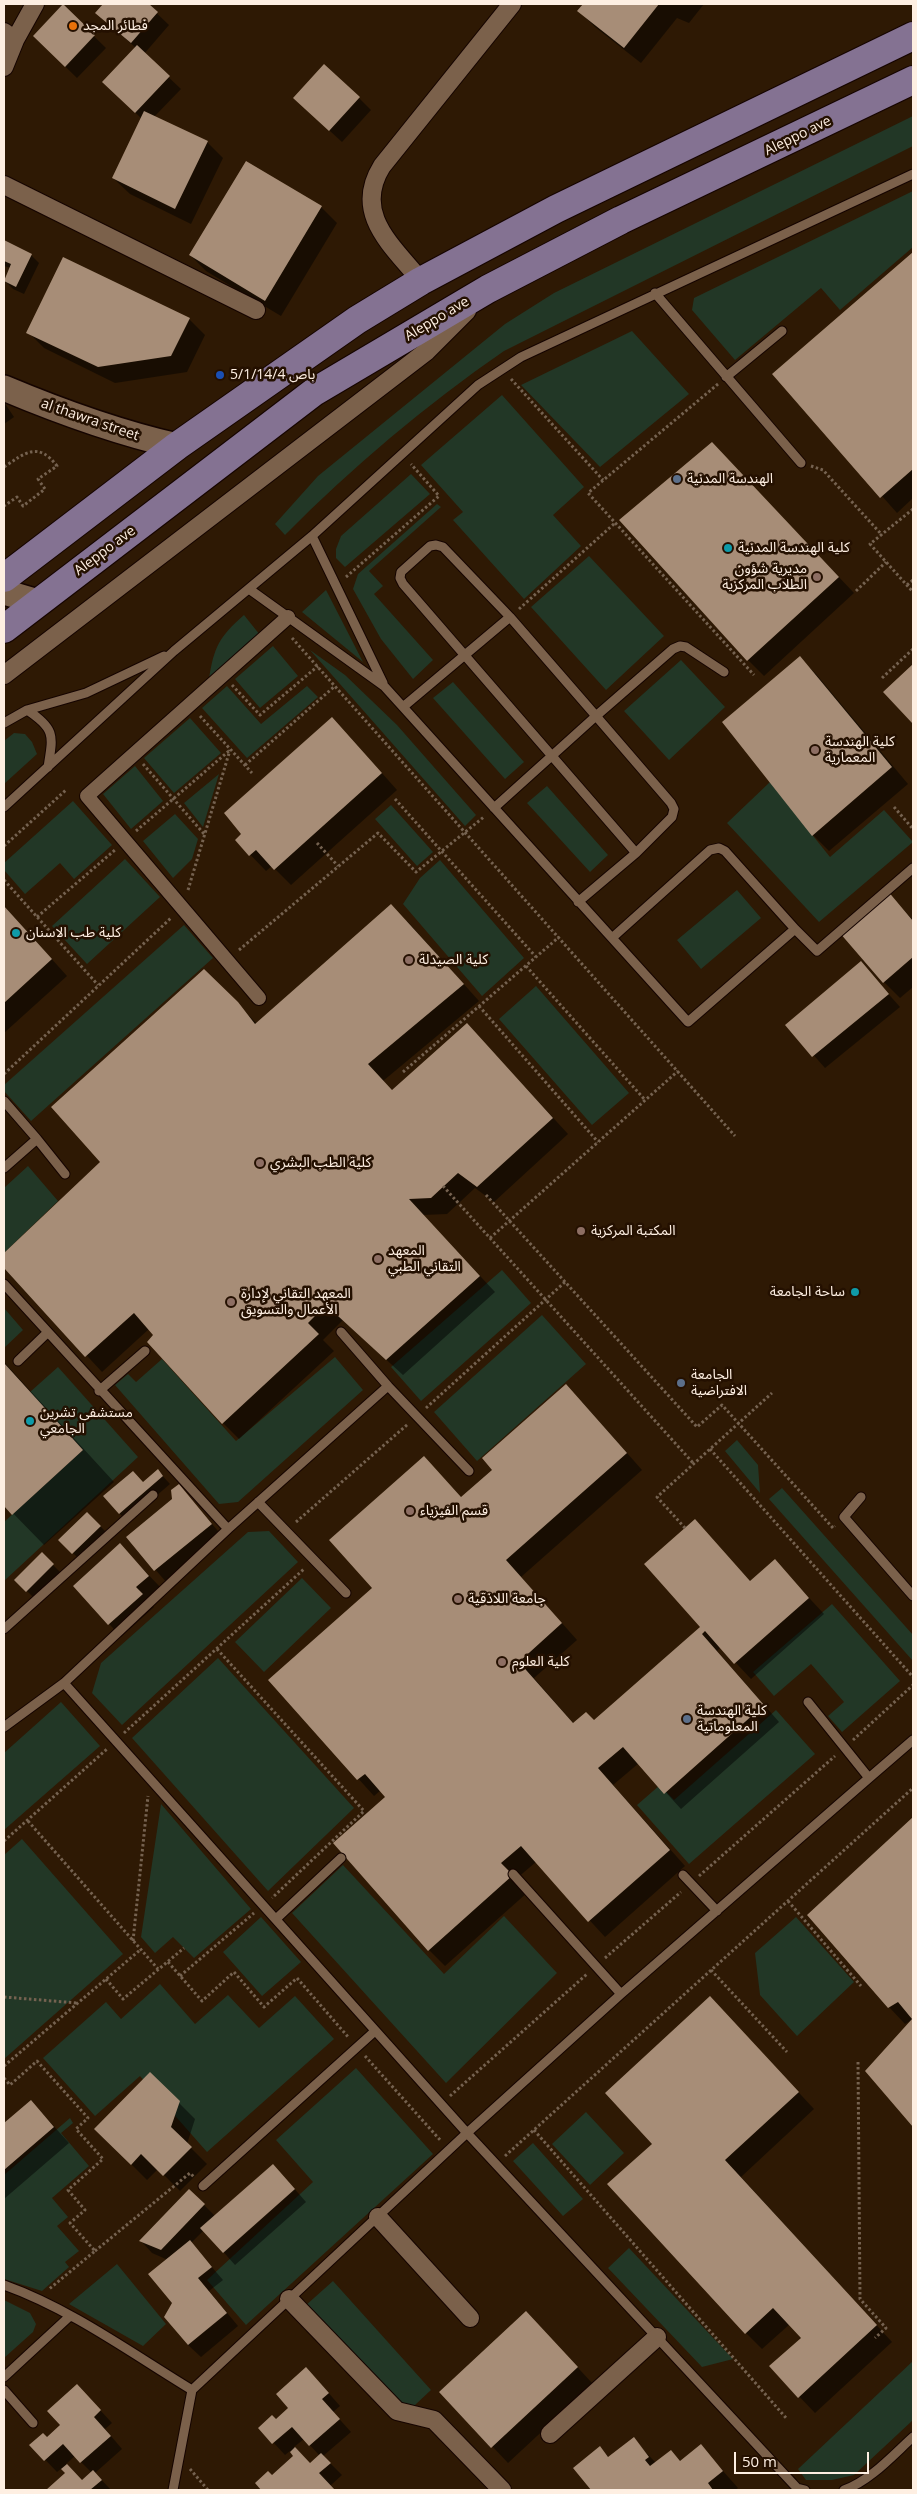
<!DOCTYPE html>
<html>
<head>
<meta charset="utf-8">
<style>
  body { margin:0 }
  #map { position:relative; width:917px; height:2494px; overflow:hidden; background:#2e1904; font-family:"Open Sans",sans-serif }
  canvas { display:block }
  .frame { position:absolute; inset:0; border:5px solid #feefe2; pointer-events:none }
  .scale { position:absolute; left:734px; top:2452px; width:135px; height:22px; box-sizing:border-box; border:2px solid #feefe2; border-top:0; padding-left:6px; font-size:15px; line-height:18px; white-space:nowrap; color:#feefe2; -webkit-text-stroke:4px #241000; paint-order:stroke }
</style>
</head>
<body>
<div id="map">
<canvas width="917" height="2494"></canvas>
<div class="frame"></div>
<div class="scale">50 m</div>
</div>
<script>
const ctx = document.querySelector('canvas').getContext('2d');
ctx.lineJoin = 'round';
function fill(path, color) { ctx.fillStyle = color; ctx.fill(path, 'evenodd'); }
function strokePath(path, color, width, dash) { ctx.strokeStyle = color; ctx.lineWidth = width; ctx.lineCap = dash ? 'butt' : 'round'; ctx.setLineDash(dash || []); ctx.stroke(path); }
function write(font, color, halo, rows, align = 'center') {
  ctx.font = font + ' "Open Sans","Noto Sans Arabic",sans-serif'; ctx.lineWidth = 5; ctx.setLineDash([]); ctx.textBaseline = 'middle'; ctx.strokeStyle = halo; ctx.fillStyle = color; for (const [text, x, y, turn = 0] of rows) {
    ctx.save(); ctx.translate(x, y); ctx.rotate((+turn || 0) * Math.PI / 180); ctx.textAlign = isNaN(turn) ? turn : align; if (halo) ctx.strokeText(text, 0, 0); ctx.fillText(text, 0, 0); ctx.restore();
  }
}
const green = new Path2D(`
  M913,116V146L504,351C426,405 352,467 285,535L275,524L318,476L505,324L554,293Z
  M913,191V247L840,310L821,288L735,360L692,310L694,298Z
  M632,331L689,394L600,467L521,385Z
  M502,395L584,487L553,515L581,546L524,599L453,520L463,512L421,465Z
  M411,474L430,494L345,567L336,558V549L341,536Z
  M437,504L441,507L369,571L383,586L374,594L433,660L413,679L381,639L353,589L358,574Z
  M589,556L664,636L606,690L531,607Z
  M326,590L363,662L302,612Z
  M244,615L260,635L209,679C214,647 219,637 244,615Z
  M273,646L298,676L260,708L235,679Z
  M310,650L345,675L397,725L476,815L465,826Z
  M681,660L725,707L669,760L624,711Z
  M453,682L524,762L505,779L433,698Z
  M227,686L261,724L307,686L318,697L247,758L202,708Z
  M190,718L221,753L174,793L144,758Z
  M14,733L25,734L32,742L37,754L4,784V741Z
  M135,766L163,801L131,829L103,794Z
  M219,774L203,827L184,803Z
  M770,782L830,857L884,810L913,842L819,922L727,823Z
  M547,786L608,855L590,872L527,803Z
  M73,801L112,845L74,879L60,863L25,894L4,870V863Z
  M391,805L433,852L417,866L375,819Z
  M175,814L198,839L192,859L173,878L143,841Z
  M125,859L160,897L87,964L52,926Z
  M440,860L524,958L482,996L403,904L420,878Z
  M737,890L761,918L701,969L677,940Z
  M184,925L213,958L31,1121L4,1091V1085Z
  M536,986L629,1093L592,1125L499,1019Z
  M28,1166L58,1201L4,1253V1188Z
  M502,1270L531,1303L421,1401L391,1367Z
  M4,1308L23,1330L4,1348Z
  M542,1315L586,1364L477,1461L434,1412Z
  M335,1357L363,1390L238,1502L219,1504L115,1385L128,1374L136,1382L162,1359L236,1441Z
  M58,1367L138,1457L4,1581V1522L83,1450L30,1392Z
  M737,1440L758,1465L760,1493L725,1451Z
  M782,1488L913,1635V1661L769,1499Z
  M269,1531L298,1562L122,1725L92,1693L101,1663L248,1532Z
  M302,1578L331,1608L264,1672L235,1642Z
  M832,1604L900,1681L842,1732L828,1716L844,1702L811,1664L774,1696L753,1672Z
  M218,1658L354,1808L268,1891L132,1738Z
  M61,1702L100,1746L4,1830V1753Z
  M776,1710L815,1754L689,1864L637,1805L660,1785L674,1800Z
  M161,1804L251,1909L194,1958L173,1937L155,1953L141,1937Z
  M22,1839L123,1954L4,2059V1855Z
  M343,1865L444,1974L504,1916L557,1973L446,2083L292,1913Z
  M261,1917L301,1962L262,1996L223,1952Z
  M796,1917L854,1982L797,2036L760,1995L755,1953Z
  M160,1984L195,2024L228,1995L259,2028L295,1996L334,2039L207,2152L140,2076L95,2116L43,2058L106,2002L121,2019Z
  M356,2068L433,2154L246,2325L207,2280L313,2182L276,2140Z
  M586,2112L624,2153L590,2185L552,2144Z
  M70,2118L73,2123L61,2133L89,2166L52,2198L68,2217L57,2226L79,2251L65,2262L69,2267L42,2291L4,2279V2175Z
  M533,2143L583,2199L563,2216L513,2161Z
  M629,2248L733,2359L702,2367L608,2268Z
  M117,2264L166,2324L143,2346L69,2304Z
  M333,2281L431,2390L415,2405H400L305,2306Z
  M4,2300L30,2313L36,2324L33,2332L4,2358Z
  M913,2361V2420L854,2475L832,2480H806L798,2469Z`);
const shadow = new Path2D(`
  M105,4H147L169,25L144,54L181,89L154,117L207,142L223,158L191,224L130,194L113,178L142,119L116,94L136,48L97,13Z
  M584,4H704L689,23L677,18L641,63L595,27L579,11Z
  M63,6L106,48L77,78L34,36Z
  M359,98L371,110L342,142L307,110Z
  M321,207L337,223L281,316L206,271L190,255Z
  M4,242L31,255L39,263L24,294L13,289L5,281L11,268L4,266Z
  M913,254V498L897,513L774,374Z
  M189,319L205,335L187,372L115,383L44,348L28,332Z
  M4,402L14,417L4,424Z
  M728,460L854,593L764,676L748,660Z
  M800,658L816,674L908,784L829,851L813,835Z
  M913,666V722L884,692Z
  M348,735L397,790L291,885L272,866L266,871L236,840Z
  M887,892L913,920V987L900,998L884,982Z
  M4,906L67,976L4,1033Z
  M407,921L479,1001L383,1081L393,1091L467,1024L568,1134L494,1202L475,1188L447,1214L423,1215L495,1292L403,1375L343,1320L323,1340L334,1351L239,1439L223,1423L149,1329L102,1372L4,1266V1255L101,1162L237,1003L257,1024Z
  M861,963L900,1007L825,1068L787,1025Z
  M4,1362L114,1482L44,1545L4,1504Z
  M582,1402L642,1470L521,1577L577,1640L534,1678L574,1724L595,1722L702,1628L695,1521L751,1582L775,1561L824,1614L751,1679L721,1647L717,1651L779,1722L681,1809L639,1763L613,1785L685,1866L605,1937L536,1862L516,1879L528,1892L445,1966L429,1950L387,1797L381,1790L374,1796L269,1680L373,1588L424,1457L462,1498Z
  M158,1471L170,1484L127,1521L119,1513L143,1484Z
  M179,1485L223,1537L167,1583L127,1537L174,1499Z
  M87,1513L108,1534L81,1561L60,1540Z
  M120,1545L161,1588L147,1600L154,1607L121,1637L75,1586Z
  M42,1554L61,1573L35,1599L16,1580Z
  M913,1819V2126L867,2071L912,2020L905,2024L889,2007L809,1915Z
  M726,2014L814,2109L741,2177L892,2342L815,2413L771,2367L803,2338L790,2324L762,2349L746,2333L653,2144Z
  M150,2074L195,2119L187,2144L207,2164L180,2191L158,2169L147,2180L96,2129Z
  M31,2101L69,2143L4,2199V2125Z
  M285,2178L306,2202L235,2265L204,2230L191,2243L223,2280L209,2291L238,2326L201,2357L188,2345L173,2303L168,2260L152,2253L141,2241L189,2190L215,2216Z
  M542,2329L593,2384L508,2463L441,2392Z
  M318,2381L340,2406L333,2412L351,2432L323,2456L342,2475L330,2486L334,2490H263L257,2483L272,2476L295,2456L290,2451L285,2455L260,2428L276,2421ZM304,2439L320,2456L310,2464L294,2447Z
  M89,2398L112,2423L105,2429L122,2449L95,2473L111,2490H48L66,2473L62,2468L57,2472L31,2445L47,2438ZM75,2456L92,2473L82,2481L66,2464Z
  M633,2439L656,2463L681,2462L701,2446L738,2488L735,2490H592L574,2468L600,2448L609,2458Z`);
const building = new Path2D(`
  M63,4L95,35L65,67L33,36Z
  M103,4H149L158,12L131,43L95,13Z
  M583,4H659L624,48L577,11Z
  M137,45L170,76L135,113L102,82Z
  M324,64L360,97L329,131L293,98Z
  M144,111L208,141L175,209L112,178Z
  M246,161L322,206L265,301L189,255Z
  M4,240L32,254L16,287L4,281L11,264L4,261Z
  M913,252V469L880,498L772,374Z
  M63,257L190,318L171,356L98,367L26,333Z
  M712,442L839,577L747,661L619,520Z
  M800,656L892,767L812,836L722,722Z
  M913,664V724L883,692Z
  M332,717L382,773L274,870L256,850L249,856L235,840L241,834L224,813Z
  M887,890L913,921V957L883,983L839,932Z
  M391,904L464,984L368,1064L392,1090L467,1023L553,1118L477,1187L458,1173L431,1198L409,1199L480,1276L386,1360L326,1305L308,1323L319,1334L222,1424L147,1342L153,1335L134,1313L85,1357L4,1268V1253L100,1162L51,1107L204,969L238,1002L255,1024Z
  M4,906L52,959L4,1003Z
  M861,961L889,994L812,1057L785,1025Z
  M4,1363L83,1450L12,1515L4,1506Z
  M566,1384L627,1453L506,1560L562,1623L519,1662L573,1723L586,1712L594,1720L700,1627L644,1564L695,1519L750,1581L775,1559L809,1598L734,1664L705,1631L702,1634L764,1705L664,1794L623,1747L598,1768L670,1850L588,1922L521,1846L501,1863L513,1875L428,1951L333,1843L385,1797L365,1774L357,1780L268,1680L372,1588L329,1540L424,1456L461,1497L492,1470L482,1458Z
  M158,1469L163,1476L119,1514L103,1496L133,1471L143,1482Z
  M179,1484L212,1524L154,1571L126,1537L172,1499L171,1490Z
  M87,1512L101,1526L72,1554L58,1540Z
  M120,1543L149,1576L136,1587L143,1594L108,1625L73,1586Z
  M42,1552L54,1564L26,1592L14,1580Z
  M913,1817V2127L865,2071L912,2019L898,2002L888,2008L807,1915Z
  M710,1996L799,2092L725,2160L877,2325L798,2398L769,2366L801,2338L773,2308L745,2334L607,2184L652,2144L605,2093Z
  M150,2072L180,2101L171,2127L192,2147L163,2176L141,2154L131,2165L94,2129Z
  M31,2100L54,2127L4,2170V2123Z
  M273,2164L295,2189L223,2253L200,2228Z
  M189,2189L205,2204L161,2250L139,2241Z
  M190,2240L212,2267L198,2278L227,2313L188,2345L164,2317L172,2303L148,2274Z
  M526,2311L578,2367L491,2448L439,2392Z
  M306,2367L329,2393L322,2399L340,2419L309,2446L292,2427L272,2444L258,2428L272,2415L276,2419L288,2408L276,2394Z
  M77,2384L101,2410L94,2417L111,2436L80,2463L63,2444L44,2461L29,2445L43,2433L47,2437L60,2425L47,2411Z
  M634,2437L649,2457L645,2460L650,2466L671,2450L680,2461L701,2444L723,2471L708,2483L713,2490H591L573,2468L600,2446L608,2457Z
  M295,2447L310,2463L321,2453L331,2463L319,2473L335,2490H261L255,2483L268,2471L272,2475L293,2456L290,2452Z
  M67,2464L82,2480L93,2470L102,2480L90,2490H46L65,2473L61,2469Z`);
const path = new Path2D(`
  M511,379L603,480
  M718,384L588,493L754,675
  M811,466L823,470L882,535
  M4,467C25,453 38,441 57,466L38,479L45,489L23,506L17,497L4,506
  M913,509L870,544L913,592
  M346,577L439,496L411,464
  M907,585L913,580
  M856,591L886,562
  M519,609L615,523
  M292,638L735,1136
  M882,678L913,649
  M232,685L260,715L318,666
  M200,716L252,773
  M143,764L205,835
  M245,765L335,686
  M395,799L536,957
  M894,807L913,829
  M136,831L230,750
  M317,843L338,866
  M4,846L66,790
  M4,880L98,985
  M188,890L230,750
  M37,917L115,850
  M239,950L378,833L416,872L485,816
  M526,966L645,1100
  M479,1006L598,1142
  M403,1072L559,937
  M4,1074L171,918
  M443,1186L694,1464
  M486,1195L697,1427L722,1405L833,1528L835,1526
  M490,1238L678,1071
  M426,1408L565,1282
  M710,1449L913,1677
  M296,1522L408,1424
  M685,1528L657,1497L772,1393
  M217,1649L364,1811L272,1898
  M124,1733L304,1569
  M853,1740L913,1685
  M28,1821L158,1969
  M4,1841L107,1749
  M699,1876L835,1756
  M788,1901L861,1986
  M133,1941L148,1796
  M605,1958L681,1892
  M168,1962L202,2001L234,1972L264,2007L297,1978L349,2038
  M711,1970L787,2052
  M180,1976L254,1913
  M106,1979L123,1999L184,1948
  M4,1997L77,2003
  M365,2056L441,2141
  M858,2062L860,2299L886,2328L875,2338
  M4,2066L140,1950
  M4,2078L10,2085L37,2061L88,2118L76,2129L103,2159L68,2190L85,2210L70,2223L95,2251L48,2290
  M450,2096L587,1974
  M534,2130L787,2419
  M505,2156L913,1788
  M95,2251L190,2173L195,2178
  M190,2469L208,2490`);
const service = new Path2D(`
  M655,293L801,463
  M726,377L782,331
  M312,536L383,683
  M249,589L384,686L688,1022L795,929L817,951L913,868
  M510,617L443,547L436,545L430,546L401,572L400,578L403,584L636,853
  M403,707L510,617L596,716L673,649L680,646L686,647L724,672
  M27,710C56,729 53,736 48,767
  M4,723L27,710L86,693L164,656
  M4,807L174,651L312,536L478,385L521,357L913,174
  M494,808L596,716L671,803L674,809L672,817L636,853L578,902
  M612,938L710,850L719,848L725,851L795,929
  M4,1101L37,1139
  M4,1168L37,1139L65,1174
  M4,1284L228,1529L64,1683L4,1727
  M18,1361L47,1333
  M388,1386L469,1471
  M99,1391L145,1351
  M861,1497L844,1517L913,1596
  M258,1502L346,1593
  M228,1529L388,1386L341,1332
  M4,1629L153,1495
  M64,1683L467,2133L797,2488L805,2490
  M869,1778L913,1740
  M513,1874L621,1994
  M683,1875L717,1911
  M276,1919L341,1858
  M203,2186L375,2031
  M4,2285C71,2309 131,2353 192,2390
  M4,2377L70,2316
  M4,2390L33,2423
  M173,2490L192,2390L467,2133L621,1994L869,1778L808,1702
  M844,2490C870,2481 893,2455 913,2437`);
const pedestrian = new Path2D(`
  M259,998L87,796L288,617`);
const minor = new Path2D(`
  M4,32L15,40L35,4
  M4,67L15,40
  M4,185L256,310
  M421,281C393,246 352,214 382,166L512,4
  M4,675L427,351L467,311
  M378,2217L470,2318
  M289,2299L397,2411L434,2420L502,2490
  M550,2434L657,2337`);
const secondary = new Path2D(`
  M4,388C61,412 116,432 177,446
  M4,592L38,602`);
const primary = new Path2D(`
  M4,578L177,446L357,320L421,281L556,209L913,36
  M4,629L314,392L488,289L621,220L913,80`);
const markers = [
  [73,26,5,"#e8710a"],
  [220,375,5,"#1a4fb4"],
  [677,479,5,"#5c6f8a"],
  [728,548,5,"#0f9aa8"],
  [817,577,5,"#8d6e63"],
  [815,750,5,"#8d6e63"],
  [16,933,5,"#0f9aa8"],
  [409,960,5,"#8d6e63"],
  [260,1163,5,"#8d6e63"],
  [581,1231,5,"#8d6e63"],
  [378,1259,5,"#8d6e63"],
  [855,1292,5,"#0f9aa8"],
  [231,1302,5,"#8d6e63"],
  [681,1383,5,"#5c6f8a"],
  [30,1421,5,"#0f9aa8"],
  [410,1511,5,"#8d6e63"],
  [458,1599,5,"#8d6e63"],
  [502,1662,5,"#8d6e63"],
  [687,1719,5,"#5c6f8a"]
];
const poiNames = [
  ["فطائر المجد",83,26],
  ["باص 5/1/14/4",230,375],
  ["الهندسة المدنية",687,479],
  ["كلية الهندسة المدنية",738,548],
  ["مديرية شؤون",807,569,"right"],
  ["الطلاب المركزية",807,585,"right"],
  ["كلية الهندسة",825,742],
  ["المعمارية",825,758],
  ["كلية طب الاسنان",26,933],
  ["كلية الصيدلة",419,960],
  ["كلية الطب البشري",270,1163],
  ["المكتبة المركزية",591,1231],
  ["المعهد",388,1251],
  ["التقاني الطبي",388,1267],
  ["ساحة الجامعة",845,1292,"right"],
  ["المعهد التقاني لإدارة",241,1294],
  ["الأعمال والتسويق",241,1310],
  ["الجامعة",691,1375],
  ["الافتراضية",691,1391],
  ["مستشفى تشرين",40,1413],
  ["الجامعي",40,1429],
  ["قسم الفيزياء",420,1511],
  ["جامعة اللاذقية",468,1599],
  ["كلية العلوم",512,1662],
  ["كلية الهندسة",697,1711],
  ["المعلوماتية",697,1727]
];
const streetNames = [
  ["Aleppo ave",798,136,-26],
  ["Aleppo ave",437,319,-31],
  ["al thawra street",90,420,19],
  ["Aleppo ave",105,551,-37]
];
fill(green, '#223726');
fill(shadow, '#0007');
fill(building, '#a78d77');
strokePath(service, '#150400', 11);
strokePath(pedestrian, '#150400', 16);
strokePath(minor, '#150400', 20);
strokePath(secondary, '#150400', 28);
strokePath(primary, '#150400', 30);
strokePath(path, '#756250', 3, [2.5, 2.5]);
strokePath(service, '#7b614b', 9);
strokePath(pedestrian, '#7b614b', 14);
strokePath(minor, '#7b614b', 18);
strokePath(secondary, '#7b614b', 25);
strokePath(primary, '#847292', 28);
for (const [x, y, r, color] of markers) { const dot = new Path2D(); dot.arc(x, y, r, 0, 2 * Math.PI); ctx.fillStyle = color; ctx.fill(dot); strokePath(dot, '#241000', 2); }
write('14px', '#feefe2', '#241000', poiNames, 'left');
write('14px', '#feefe2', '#241000', streetNames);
</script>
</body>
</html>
